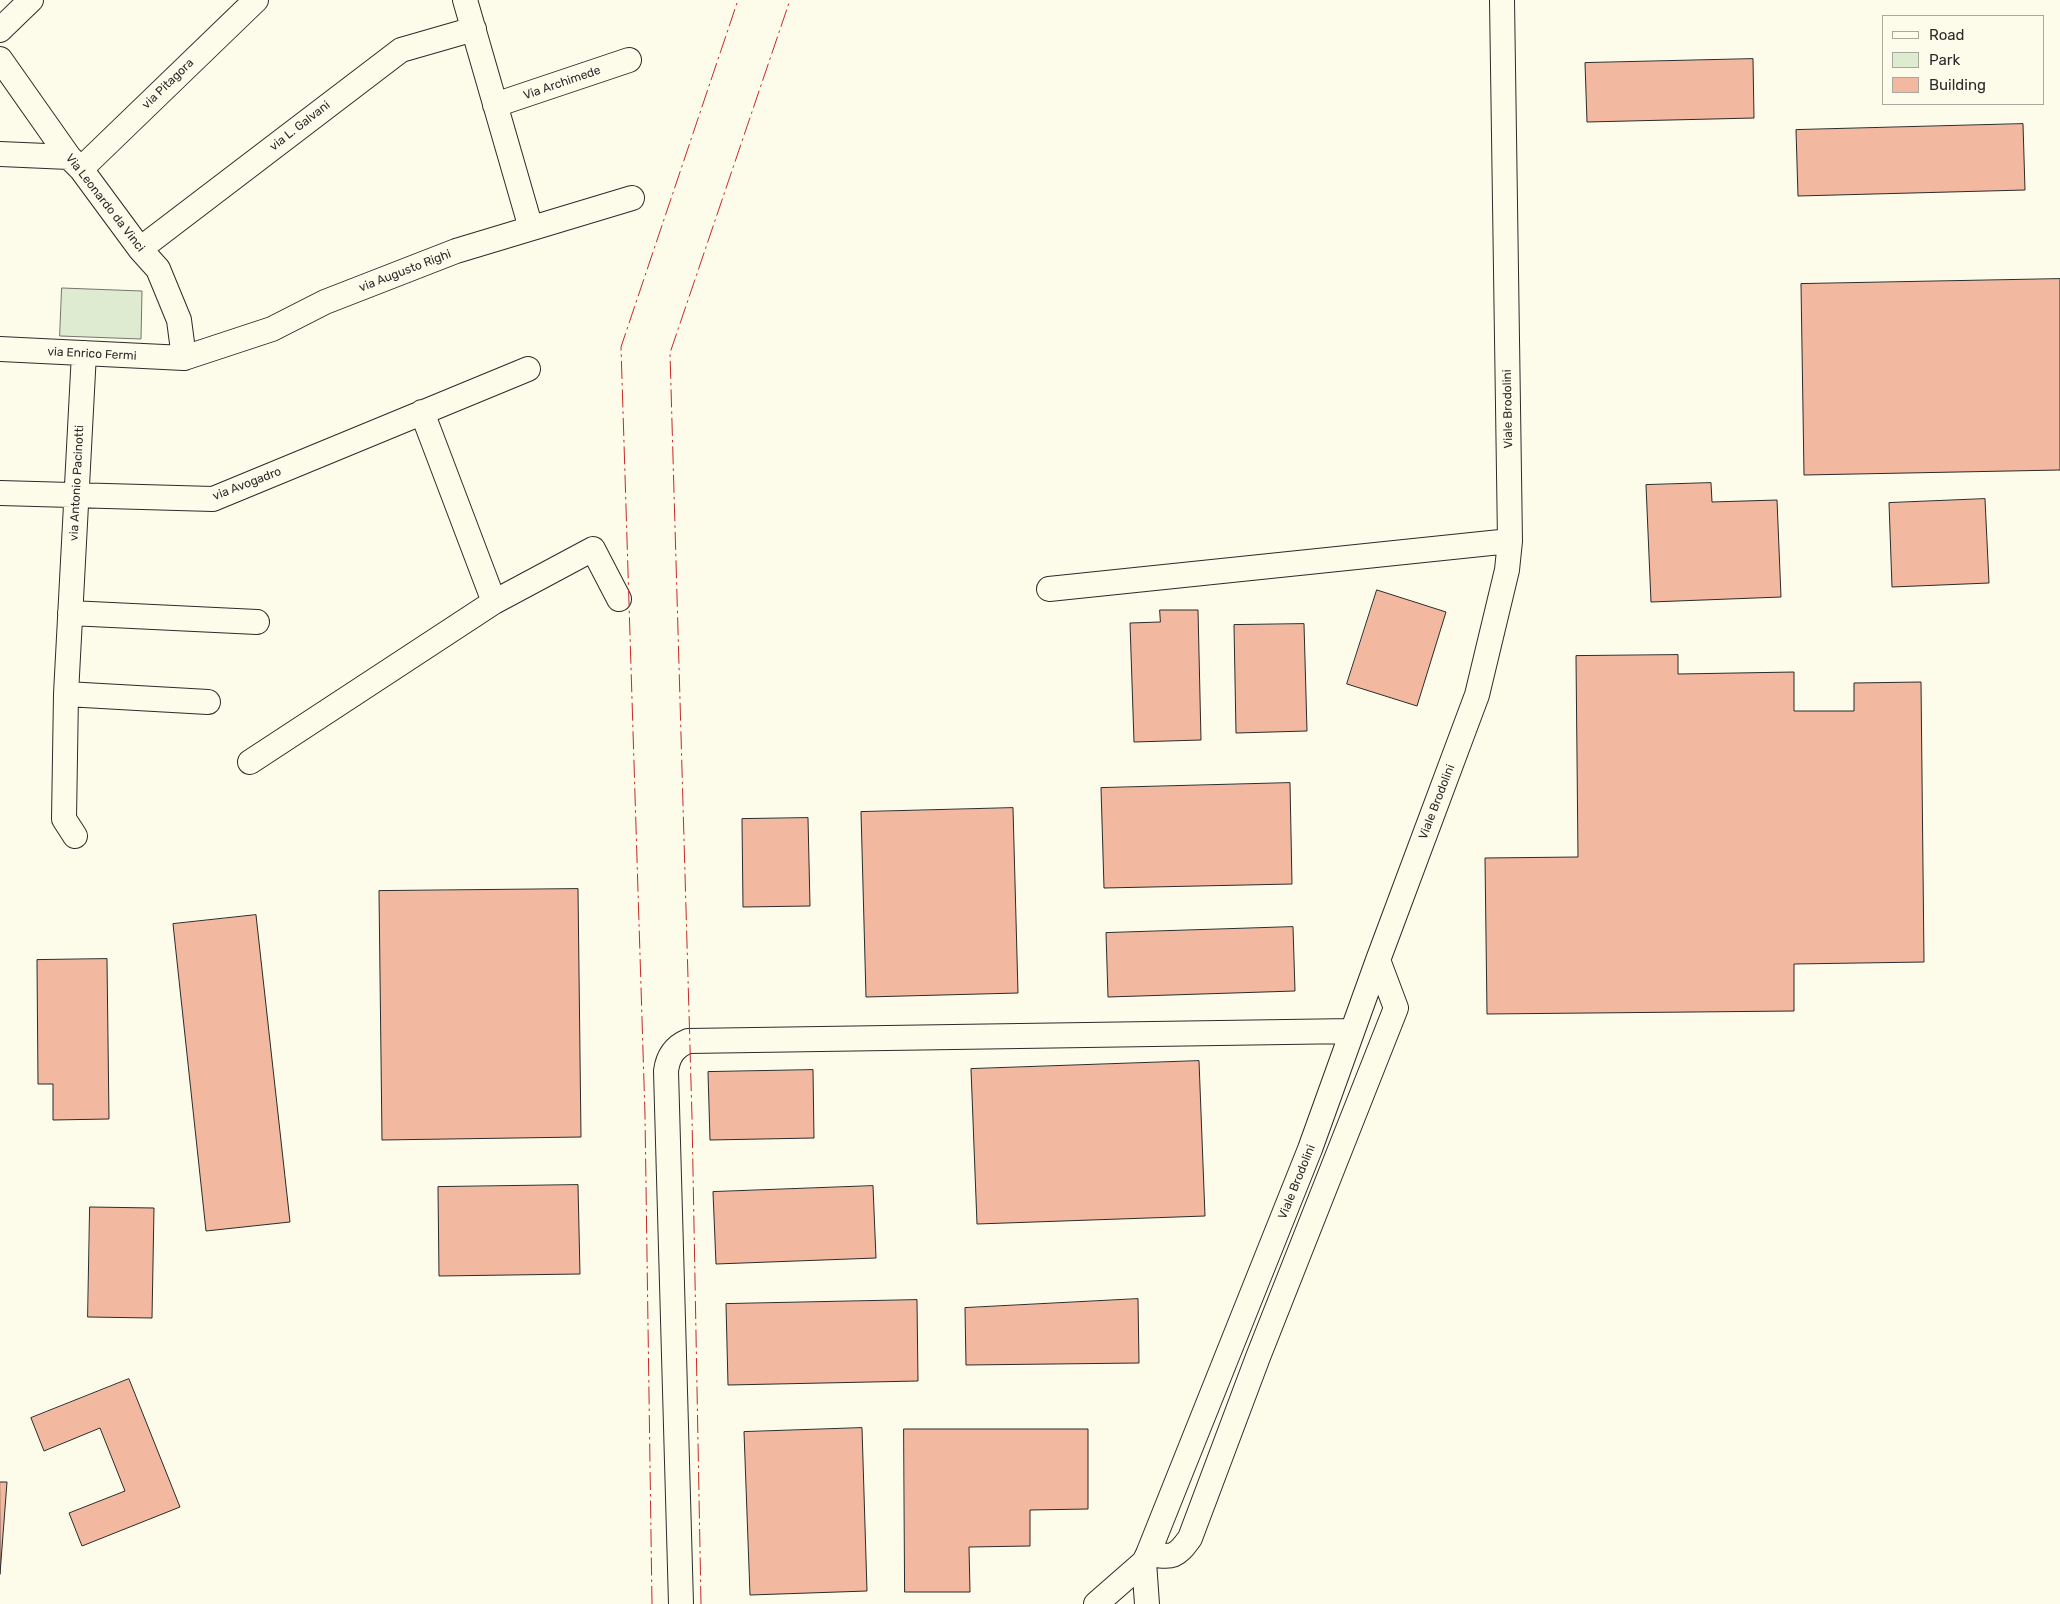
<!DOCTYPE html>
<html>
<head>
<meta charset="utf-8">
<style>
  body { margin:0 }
  #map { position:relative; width:2060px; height:1604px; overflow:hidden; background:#fdfbea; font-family:Rubik,sans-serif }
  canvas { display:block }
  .legend { position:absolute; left:1882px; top:15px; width:162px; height:90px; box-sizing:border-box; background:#fdfbea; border:1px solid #a9a89e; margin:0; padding:6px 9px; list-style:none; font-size:15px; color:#2b2b2b }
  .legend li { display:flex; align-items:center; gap:10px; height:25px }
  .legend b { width:25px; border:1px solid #a9a89e }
</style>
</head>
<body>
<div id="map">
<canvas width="2060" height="1604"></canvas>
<ul class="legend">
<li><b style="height:6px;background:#fdfbea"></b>Road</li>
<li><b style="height:14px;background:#deebd1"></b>Park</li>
<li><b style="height:14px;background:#f2b8a0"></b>Building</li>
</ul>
</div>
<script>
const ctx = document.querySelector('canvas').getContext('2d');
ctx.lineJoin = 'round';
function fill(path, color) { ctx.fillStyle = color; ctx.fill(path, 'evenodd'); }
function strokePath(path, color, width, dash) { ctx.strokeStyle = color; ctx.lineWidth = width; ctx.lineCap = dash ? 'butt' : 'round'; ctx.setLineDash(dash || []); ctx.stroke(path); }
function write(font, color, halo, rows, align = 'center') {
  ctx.font = font + ' Rubik,sans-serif'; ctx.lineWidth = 4; ctx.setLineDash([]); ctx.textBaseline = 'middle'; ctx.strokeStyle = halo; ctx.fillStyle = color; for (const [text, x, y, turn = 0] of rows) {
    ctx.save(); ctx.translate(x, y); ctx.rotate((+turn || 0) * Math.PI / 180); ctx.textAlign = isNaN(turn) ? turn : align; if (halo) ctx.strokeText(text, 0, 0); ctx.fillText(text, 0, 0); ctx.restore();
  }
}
const green = new Path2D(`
  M62,288L142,291L141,339L60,336Z`);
const building = new Path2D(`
  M1753,59L1754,118L1587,122L1585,63Z
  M2023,124L2025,190L1798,196L1796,130Z
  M2060,279V470L1804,475L1801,284Z
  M1711,483L1712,502L1777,500L1781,597L1651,602L1646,485Z
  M1985,499L1989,583L1892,587L1889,503Z
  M1377,590L1446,612L1417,706L1347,684Z
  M1160,610H1198L1201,740L1134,742L1130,623L1160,622Z
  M1304,624L1307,731L1236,733L1234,625Z
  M1678,655V674L1794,672V711H1854V683L1921,682L1924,962L1794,964V1011L1487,1014L1485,858L1578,857L1576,656Z
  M1290,783L1292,884L1104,888L1101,788Z
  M1013,808L1018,993L866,997L861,812Z
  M808,818L810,906L743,907L742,819Z
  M578,889L581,1137L382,1140L379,891Z
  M256,915L290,1222L206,1231L173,924Z
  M1293,927L1295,991L1108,997L1106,933Z
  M107,959L109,1119L53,1120V1084H38L37,960Z
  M1199,1061L1205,1216L977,1224L971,1069Z
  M813,1070L814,1138L710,1140L708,1072Z
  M578,1185L580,1274L439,1276L438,1187Z
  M873,1186L876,1258L716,1264L713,1192Z
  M90,1207L154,1208L152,1318L88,1317Z
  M1138,1299L1139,1363L966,1365L965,1308Z
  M917,1300L918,1381L728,1385L726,1304Z
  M129,1379L180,1507L82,1546L69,1513L125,1491L100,1428L44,1451L31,1418Z
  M862,1428L867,1591L750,1595L744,1432Z
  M904,1429H1088V1509L1030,1510V1546L969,1547L970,1592H905Z
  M0,1482H7L0,1574Z`);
const minor = new Path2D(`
  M465,0L528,218V228
  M0,30L31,0
  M0,59L69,157L81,169L140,249L158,269L179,320L184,358
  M495,105L629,60
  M0,154L69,157
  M81,169L256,0
  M140,249L401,50L474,29
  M0,349L184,358L272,329L325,302L456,251L632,198
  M0,493L213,499L528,369
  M1049,589L1510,541
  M494,602L593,549L619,599
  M70,613L257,622
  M66,694L208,702
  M250,762L494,602L422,412
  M75,836L64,819L66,694L84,353
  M1148,1554C1172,1557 1175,1559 1190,1538L1258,1357L1396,1008L1378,960
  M1144,1562L1147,1604
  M681,1604L666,1071C668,1056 674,1047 688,1041L1352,1031
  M1096,1604L1144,1562L1148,1554L1310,1149L1378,960L1477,695L1507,570L1510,541L1502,0`);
const power = new Path2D(`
  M652,1604L645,1115L621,347L738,0
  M701,1604L692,1117L670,353L790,0`);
const streetNames = [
  ["Via Archimede",562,83,-19],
  ["via Pitagora",168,84,-44],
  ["via L. Galvani",300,126,-38],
  ["Via Leonardo da Vinci",105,203,52],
  ["via Augusto Righi",405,271,-21],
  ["via Enrico Fermi",92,354,3],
  ["Viale Brodolini",1508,409,-91],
  ["via Antonio Pacinotti",77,483,-87],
  ["via Avogadro",247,484,-21],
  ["Viale Brodolini",1437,802,-69],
  ["Viale Brodolini",1297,1182,-68]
];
fill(green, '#deebd1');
strokePath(green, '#74746e', 1);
fill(building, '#f2b8a0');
strokePath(building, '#2b2b2b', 1);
strokePath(minor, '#2b2b2b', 26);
strokePath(minor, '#fdfbea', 24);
strokePath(power, '#c62828', 1, [18, 4, 2.5, 4]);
write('12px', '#2b2b2b', '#fdfbea', streetNames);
</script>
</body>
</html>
